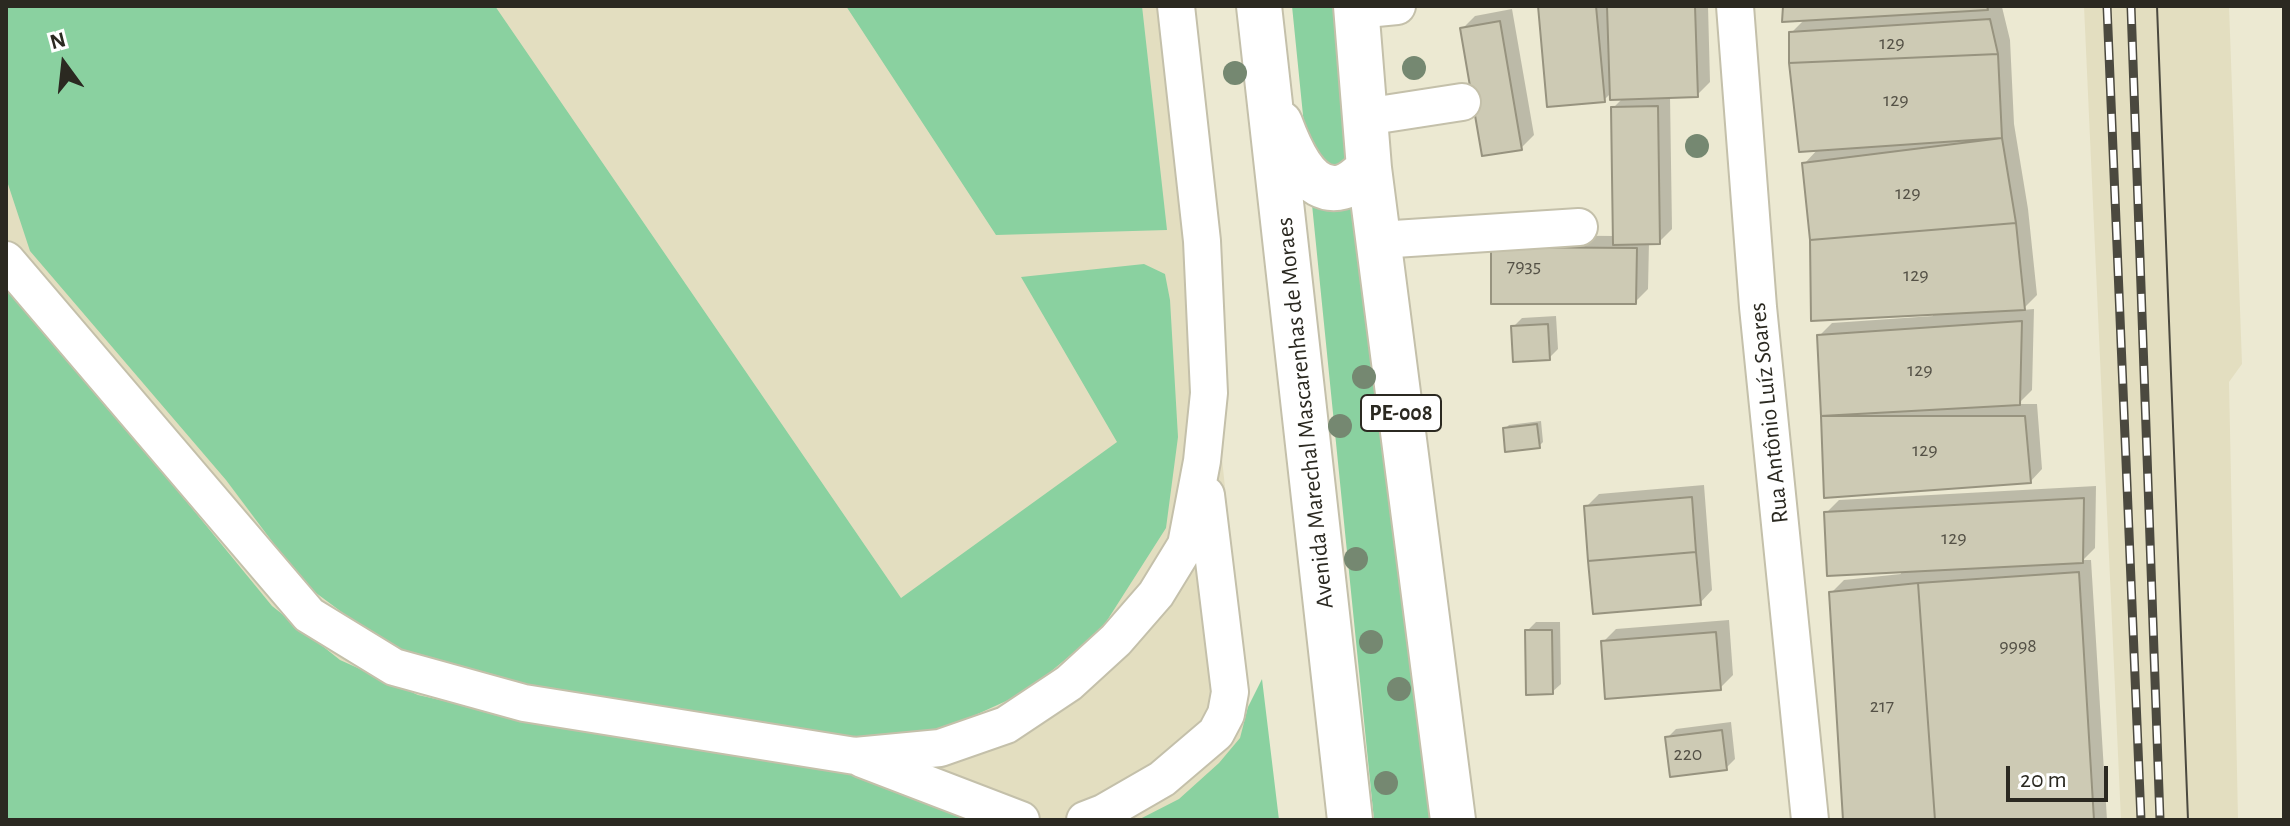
<!DOCTYPE html>
<html>
<head>
<meta charset="utf-8">
<style>
  body { margin:0 }
  #map { position:relative; width:2290px; height:826px; overflow:hidden; background:#ece9d2; font-family:"Alegreya Sans",sans-serif }
  canvas { display:block }
  .frame { position:absolute; inset:0; border:8px solid #2b2921; pointer-events:none }
  .north { position:absolute; left:24px; top:24px; width:80px; height:80px; -webkit-text-stroke:6px #fff; paint-order:stroke; rotate:345deg; font-size:22px; font-weight:700; line-height:32px; text-align:center; color:#2b2921 }
  .north::after { content:''; display:block; margin:auto; width:28px; height:36px; background:#2b2921; clip-path:polygon(50% 0,100% 100%,50% 72%,0 100%) }
  .scale { position:absolute; left:2006px; top:766px; width:102px; height:36px; box-sizing:border-box; border:4px solid #2b2921; border-top:0; padding-left:10px; font-size:24px; line-height:28px; white-space:nowrap; color:#2b2921; -webkit-text-stroke:6px #fff; paint-order:stroke }
</style>
</head>
<body>
<div id="map">
<canvas width="2290" height="826"></canvas>
<div class="frame"></div>
<div class="north">N</div>
<div class="scale">20 m</div>
</div>
<script>
const ctx = document.querySelector('canvas').getContext('2d');
ctx.lineJoin = 'round';
function fill(path, color) { ctx.fillStyle = color; ctx.fill(path, 'evenodd'); }
function strokePath(path, color, width, dash) { ctx.strokeStyle = color; ctx.lineWidth = width; ctx.lineCap = dash ? 'butt' : 'round'; ctx.setLineDash(dash || []); ctx.stroke(path); }
function write(font, color, halo, rows, align = 'center') {
  ctx.font = font + ' "Alegreya Sans",sans-serif'; ctx.lineWidth = 6; ctx.setLineDash([]); ctx.textBaseline = 'middle'; ctx.strokeStyle = halo; ctx.fillStyle = color; for (const [text, x, y, turn = 0] of rows) {
    ctx.save(); ctx.translate(x, y); ctx.rotate((+turn || 0) * Math.PI / 180); ctx.textAlign = isNaN(turn) ? turn : align; if (halo) ctx.strokeText(text, 0, 0); ctx.fillText(text, 0, 0); ctx.restore();
  }
}
const built = new Path2D(`
  M6,6H1173L1261,820H6Z
  M2084,6H2229L2242,364L2229,382L2238,820H2121Z`);
const green = new Path2D(`
  M6,6H495L901,598L1117,442L1021,277L1144,264L1165,274L1170,300L1178,437L1166,528L1101,630L1026,692L949,727L862,744L519,689L427,666L351,619L304,584L226,480L30,251L6,178Z
  M846,6H1142L1167,230L996,235Z
  M1292,6H1336L1431,820H1374Z
  M6,281L272,606L340,660L418,695L560,727L841,771L889,787L967,820H6Z
  M1262,679L1279,820H1138L1179,799L1219,763L1240,738L1248,707Z`);
const shadow = new Path2D(`
  M1540,6H1708L1710,82L1697,95L1670,96L1672,229L1659,242H1649L1648,289L1635,302L1506,235L1615,236L1613,108L1623,98L1612,92L1604,100Z
  M1785,6L2002,7L2010,40L2014,124L2028,209L2037,295L2022,310L2034,309L2032,390L2018,404H2037L2042,469L2030,482L1826,496L1819,336L1832,323L1933,316V313L1812,240L1804,164L1819,148L1791,33L1806,18Z
  M1512,9L1534,135L1521,148L1462,29L1475,16Z
  M1556,316L1558,349L1549,358L1513,327L1522,318Z
  M1541,421L1543,442L1539,446L1505,429L1509,425Z
  M1704,485L1712,590L1700,603L1586,507L1599,494Z
  M2096,486L2095,548L2083,560H2091L2107,820H1845L1831,593L1844,580L1901,574L1900,571L1826,513L1839,500Z
  M1729,620L1733,675L1720,688L1603,642L1616,629Z
  M1536,622H1560L1561,684L1552,692L1527,631Z
  M1731,722L1735,759L1726,768L1667,738L1676,729Z`);
const building = new Path2D(`
  M1538,6H1596L1605,102L1547,107Z
  M1607,6H1695L1698,97L1610,100Z
  M1783,6H1987L1988,10L1782,22Z
  M1990,19L1998,54L1789,63V32Z
  M1500,21L1522,150L1482,156L1460,28Z
  M1998,54L2002,138L1799,152L1789,63Z
  M1658,106L1660,244L1613,245L1611,107Z
  M2002,138L2016,223L1810,240L1802,163Z
  M2016,223L2025,310L1811,321L1810,240Z
  M1491,247L1637,248L1636,304H1491Z
  M2022,321L2020,405L1821,416L1817,335Z
  M1548,324L1550,360L1513,362L1511,326Z
  M1821,416H2025L2031,483L1824,498Z
  M1537,424L1540,448L1505,452L1503,428Z
  M1692,497L1696,552L1588,561L1584,506Z
  M2084,498L2083,563L1827,576L1824,512Z
  M1696,552L1701,605L1593,614L1588,561Z
  M2079,572L2094,820H1935L1918,583Z
  M1918,583L1935,820H1843L1829,592Z
  M1525,630H1552L1553,694L1526,695Z
  M1716,632L1721,690L1605,699L1601,641Z
  M1722,730L1727,770L1670,777L1665,737Z`);
const minor = new Path2D(`
  M1735,6L1758,307L1810,820
  M1356,10L1397,6
  M1365,117L1462,102
  M1379,240L1579,227
  M6,260L309,615L394,667L524,703L855,756L940,748L1006,725L1069,683L1116,640L1156,594L1186,545L1202,461L1209,393L1202,241L1176,6
  M862,759L1021,820
  M1085,820L1103,813L1162,779L1216,733L1226,714L1230,692L1206,495`);
const highway = new Path2D(`
  M1259,6L1350,820
  M1356,6L1369,168L1453,820
  M1280,123C1289,147 1308,196 1342,187C1353,184 1361,175 1369,168`);
const tram = new Path2D(`
  M2157,6L2188,820`);
const rail = new Path2D(`
  M2107,6L2141,820
  M2131,6L2160,820`);
const trees = [
  [1414,68],
  [1235,73],
  [1697,146],
  [1364,377],
  [1340,426],
  [1356,559],
  [1371,642],
  [1399,689],
  [1386,783]
];
const numberNames = [
  ["129",1892,43],
  ["129",1896,100],
  ["129",1908,193],
  ["7935",1524,266],
  ["129",1916,275],
  ["129",1920,370],
  ["129",1925,450],
  ["129",1954,538],
  ["9998",2018,646],
  ["217",1882,706],
  ["220",1688,754]
];
const shields = [
  [1401,413,80]
];
const shieldNames = [
  ["PE-008",1401,413]
];
const streetNames = [
  ["Avenida Marechal Mascarenhas de Moraes",1305,413,-96],
  ["Rua Antônio Luíz Soares",1769,413,-96]
];
fill(built, '#e3dec0');
fill(green, '#8ad1a0');
fill(shadow, '#0003');
fill(building, '#cdcab4');
strokePath(building, '#97937f', 2);
strokePath(minor, '#c4c0aa', 40);
strokePath(highway, '#c4c0aa', 48);
strokePath(minor, '#fff', 36);
strokePath(highway, '#fff', 44);
strokePath(tram, '#4b493f', 2);
strokePath(rail, '#4b493f', 9);
strokePath(rail, '#fff', 6, [18]);
ctx.fillStyle = '#758871';
for (const [x, y] of trees) { ctx.beginPath(); ctx.arc(x, y, 12, 0, 2 * Math.PI); ctx.fill(); }
write('20px', '#545146', null, numberNames);
for (const [x, y, w] of shields) { const box = new Path2D(); box.roundRect(x - w / 2, y - 18, w, 36, 6); ctx.fillStyle = '#fff'; ctx.fill(box); strokePath(box, '#2b2921', 2); }
write('bold 22px', '#2b2921', null, shieldNames);
write('24px', '#2b2921', '#fff', streetNames);
</script>
</body>
</html>
